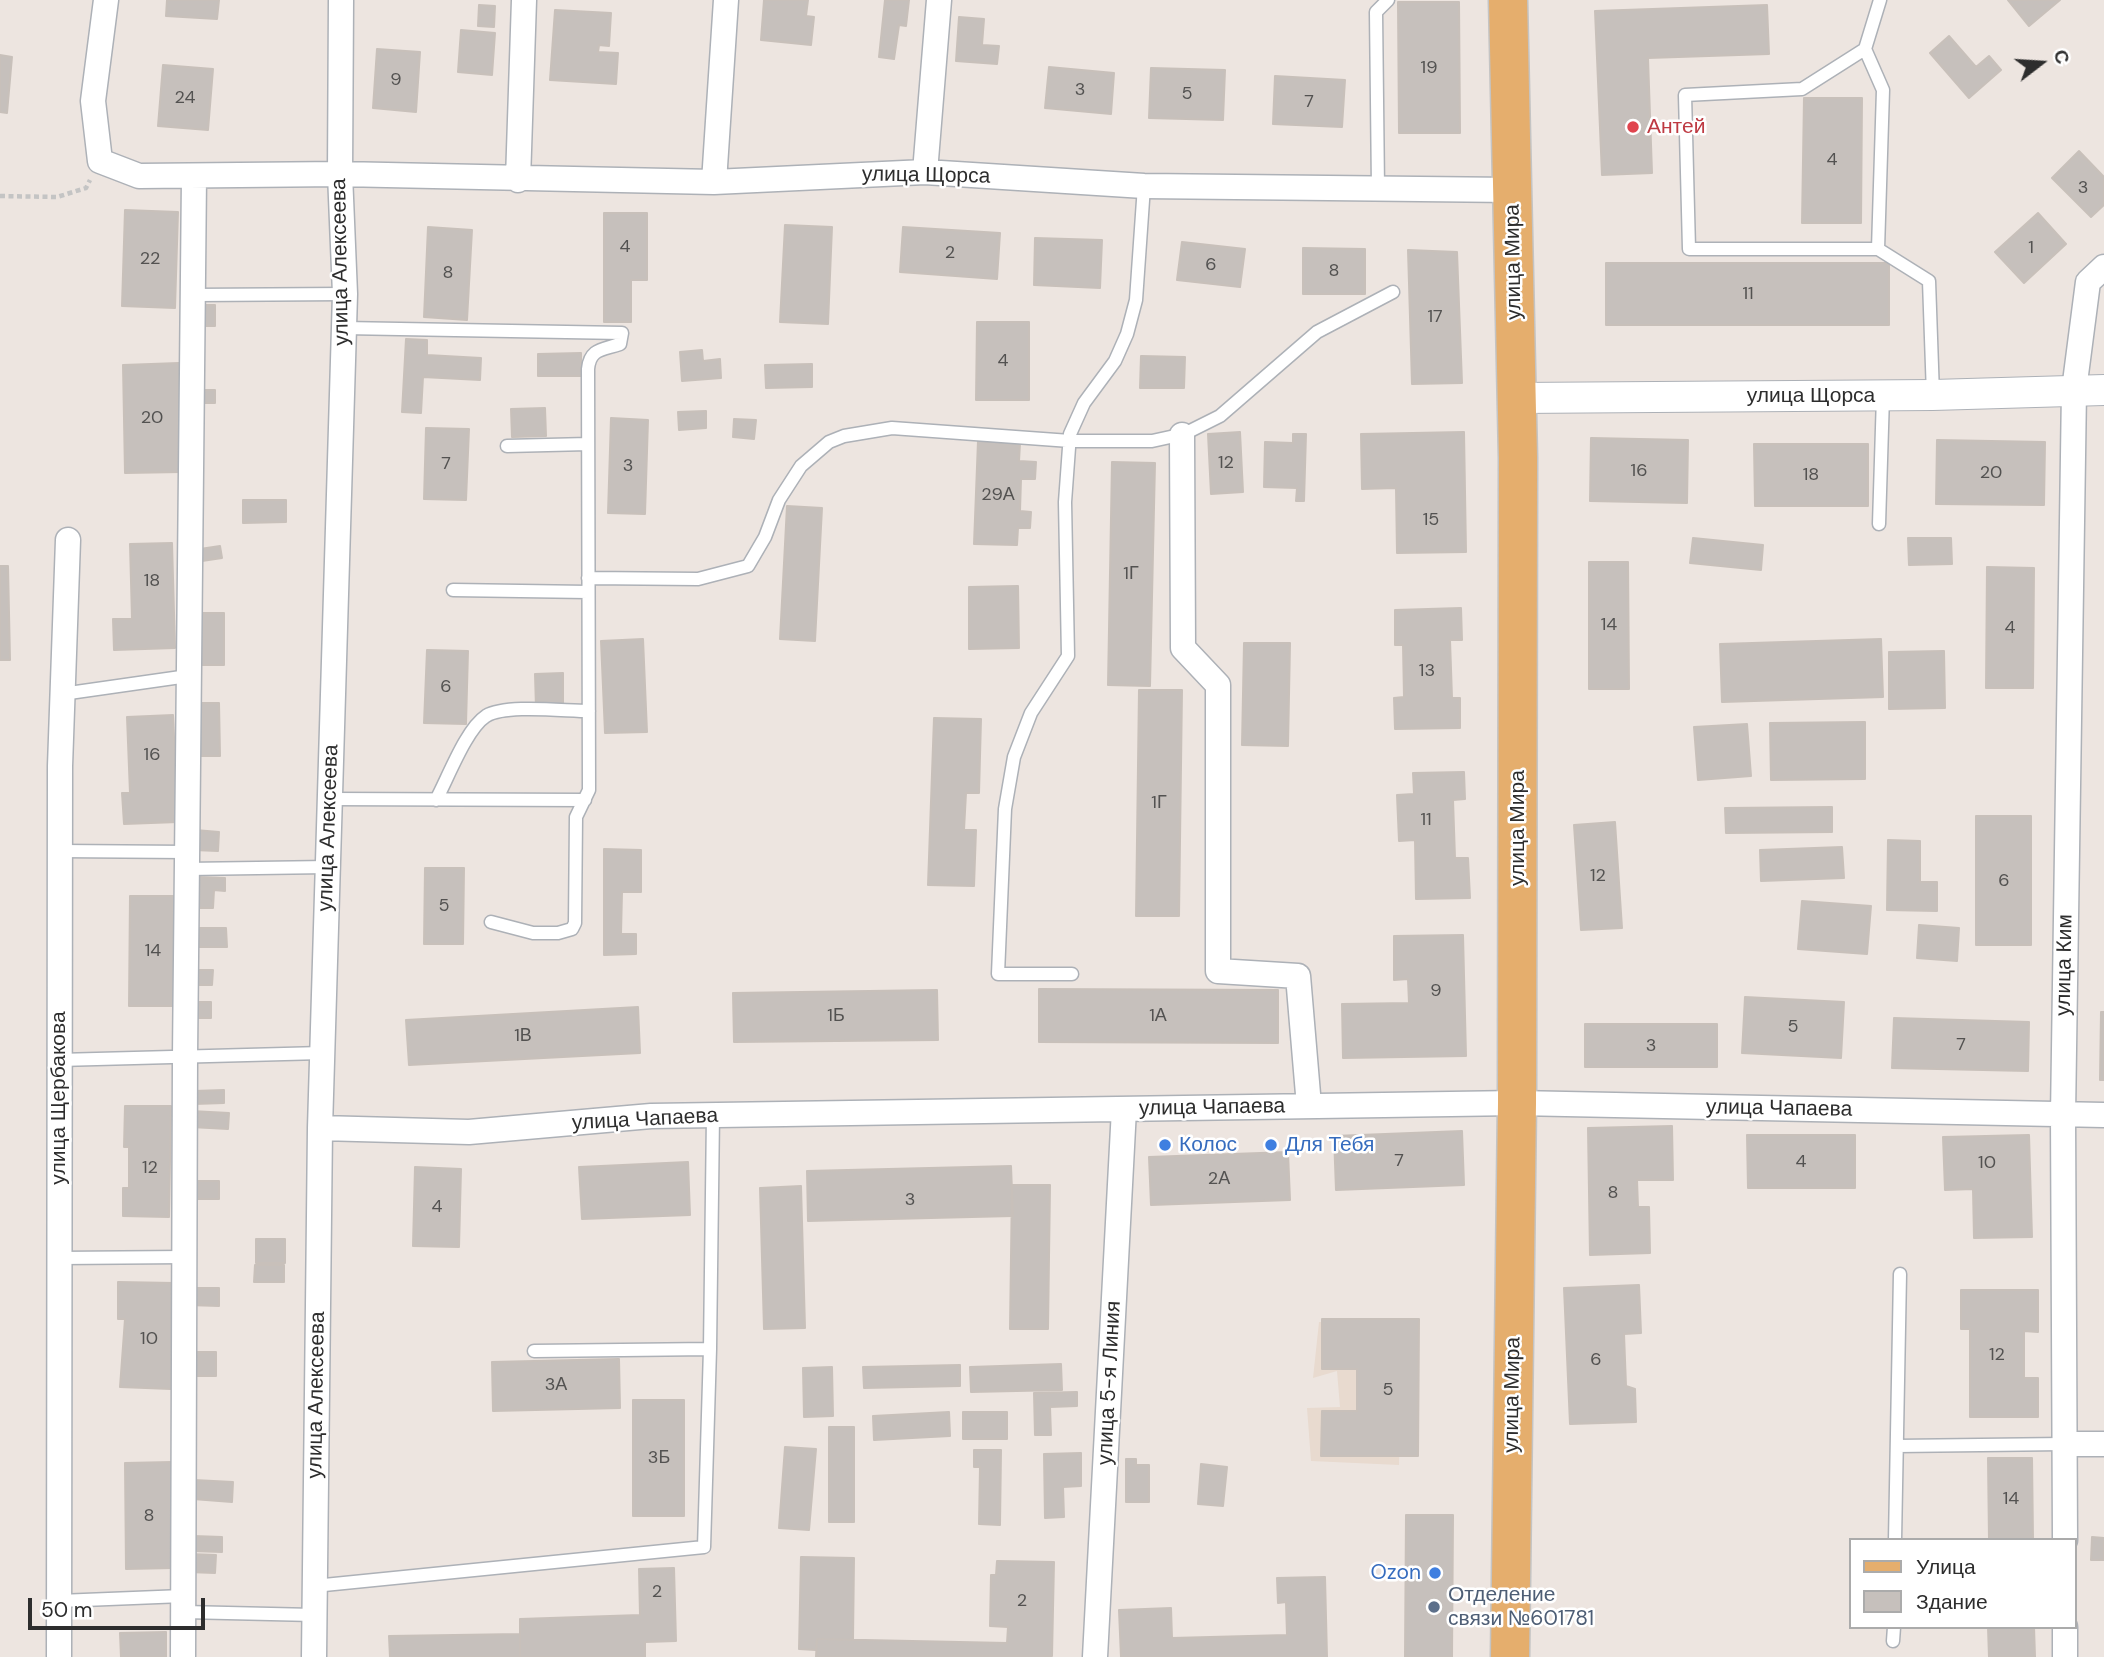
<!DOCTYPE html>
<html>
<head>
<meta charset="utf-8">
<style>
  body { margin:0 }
  #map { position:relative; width:2104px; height:1657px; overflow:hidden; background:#ede5e0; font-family:"DM Sans",sans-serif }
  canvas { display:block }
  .legend { position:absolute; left:1849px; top:1538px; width:228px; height:91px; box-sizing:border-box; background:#fff; border:2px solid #ababab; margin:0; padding:9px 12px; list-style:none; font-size:21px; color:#2d2d2d }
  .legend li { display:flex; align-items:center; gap:14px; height:35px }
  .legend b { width:35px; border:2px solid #ababab }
  .north { position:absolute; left:2006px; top:28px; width:70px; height:70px; -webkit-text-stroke:5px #fff; paint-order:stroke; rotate:73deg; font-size:19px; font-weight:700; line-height:28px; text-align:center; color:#2d2d2d }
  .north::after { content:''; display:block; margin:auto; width:24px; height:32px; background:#2d2d2d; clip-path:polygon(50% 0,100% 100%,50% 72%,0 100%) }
  .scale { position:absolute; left:28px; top:1598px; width:177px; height:32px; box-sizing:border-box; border:4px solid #2d2d2d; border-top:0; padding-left:9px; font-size:21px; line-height:24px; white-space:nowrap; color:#2d2d2d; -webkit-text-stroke:5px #fff; paint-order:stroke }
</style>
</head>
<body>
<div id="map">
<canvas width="2104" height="1657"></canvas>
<ul class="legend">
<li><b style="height:9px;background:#e5ae6d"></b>Улица</li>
<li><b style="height:19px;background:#c6c0bc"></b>Здание</li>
</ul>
<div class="north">С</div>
<div class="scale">50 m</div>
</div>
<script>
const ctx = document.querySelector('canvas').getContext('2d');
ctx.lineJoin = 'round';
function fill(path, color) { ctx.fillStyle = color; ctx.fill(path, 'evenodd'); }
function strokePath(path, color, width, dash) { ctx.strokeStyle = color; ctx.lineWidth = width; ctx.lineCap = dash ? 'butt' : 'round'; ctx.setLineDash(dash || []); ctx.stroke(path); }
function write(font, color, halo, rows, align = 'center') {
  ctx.font = font + ' "DM Sans",sans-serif'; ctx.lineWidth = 5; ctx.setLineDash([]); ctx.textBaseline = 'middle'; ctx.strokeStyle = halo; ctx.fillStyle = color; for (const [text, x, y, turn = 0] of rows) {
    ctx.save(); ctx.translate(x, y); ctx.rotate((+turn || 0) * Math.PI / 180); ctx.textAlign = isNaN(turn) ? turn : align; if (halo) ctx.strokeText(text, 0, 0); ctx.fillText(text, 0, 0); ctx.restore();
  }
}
const education = new Path2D(`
  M1319,1322H1402L1399,1465L1311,1461L1307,1408L1340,1407L1337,1371L1313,1378Z`);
const building = new Path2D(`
  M167,0H219L217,19L166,16Z
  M764,0H808L806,16L814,17L811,45L761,40Z
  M885,0H909L906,26L899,25L894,59L879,57Z
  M2008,0H2060L2029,26Z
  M1398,2H1459L1460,133H1399Z
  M479,5L495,6L494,27L478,26Z
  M1767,5L1769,54L1648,58L1652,173L1602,175L1595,11Z
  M555,10L611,13L609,46L599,45L598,52L618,53L616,84L550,80Z
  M959,17L984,19L982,45L999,46L997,64L956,61Z
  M461,30L495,33L492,75L458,72Z
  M1949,36L1976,67L1989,56L2001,70L1969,98L1930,53Z
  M377,49L420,52L416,112L373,108Z
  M0,55L12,57L7,113L0,112Z
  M163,65L213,69L208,130L158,126Z
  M1049,67L1114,73L1111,114L1045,108Z
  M1151,68L1225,70L1223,120L1149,118Z
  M1275,76L1345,80L1342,127L1273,124Z
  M1804,98H1862L1861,223H1802Z
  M2079,151L2104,177V205L2091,217L2052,178Z
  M125,210L178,212L175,308L122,306Z
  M604,213H647V280H631V322H604Z
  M2038,213L2066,244L2024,283L1995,252Z
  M785,225L832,227L828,324L780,322Z
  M428,227L472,230L467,320L424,317Z
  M903,227L1000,233L997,279L900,272Z
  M1035,238L1102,240L1100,288L1034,285Z
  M1182,242L1245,249L1240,287L1177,280Z
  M1303,248L1365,249V294H1303Z
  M1408,250L1457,252L1462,383L1412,384Z
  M1606,263H1889V325H1606Z
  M198,305H215V326H198Z
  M977,322H1029V400H976Z
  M406,339L427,340V355L481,358L480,380L423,377L421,413L402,412Z
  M702,350L703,361L720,359L721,378L682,381L680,352Z
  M581,353V376H538V354Z
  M1141,356L1185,357L1184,388H1140Z
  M179,363L181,472L125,473L123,365Z
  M812,364V387L766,388L765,365Z
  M192,390H215V403H192Z
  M545,408L546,436L512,437L511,409Z
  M706,411V428L679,430L678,412Z
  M611,418L648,420L645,514L608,513Z
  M734,419L756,420L754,439L733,437Z
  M426,428L469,429L466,500L424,499Z
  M1240,432L1243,492L1211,494L1208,434Z
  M1464,432L1466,552L1397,553L1396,488L1362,489L1361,434Z
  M1293,434H1306L1304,501H1296L1297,488L1264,487L1265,442L1293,443Z
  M1591,438L1688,440L1687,503L1590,501Z
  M1937,440L2045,442L2044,505L1936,504Z
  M978,441L1020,443L1019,461L1036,462L1035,479H1021L1020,511L1031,512L1030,528H1018L1017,545L974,544Z
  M1754,444H1868V506H1755Z
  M1112,462L1155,463L1150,686L1108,685Z
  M243,500H286V522L243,523Z
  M787,506L822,508L815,641L780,639Z
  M1693,538L1763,545L1761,570L1690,563Z
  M1908,538H1951L1952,564L1909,565Z
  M172,543L175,648L114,650L113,619H132L130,544Z
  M220,546L222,558L202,561L200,549Z
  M1589,562H1628L1629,689H1589Z
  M0,566H8L10,660H0Z
  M1987,567L2034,568L2033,688H1986Z
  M1018,586L1019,648L969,649V587Z
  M1461,608L1462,640H1450L1452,698H1460V728L1395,729L1394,698L1404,697L1403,645H1395V610Z
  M200,613H224V665H200Z
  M643,639L647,732L605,733L601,641Z
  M1881,639L1883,697L1722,702L1720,644Z
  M1244,643H1290L1288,746L1242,745Z
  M427,650L468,651L466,724L424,723Z
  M1944,651L1945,708L1889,709V652Z
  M563,673V708H536L535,674Z
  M1139,690H1182L1179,916H1136Z
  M197,703H219L220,756H197Z
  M173,715L178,822L124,824L122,793H130L127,717Z
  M934,718L981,719L979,793H966L964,830H976L974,886L928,885Z
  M1865,722V779L1771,780L1770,723Z
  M1747,724L1751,776L1698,780L1694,727Z
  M1464,772L1465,799L1453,800L1455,858H1468L1470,898L1416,899L1415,840L1399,841L1397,795L1414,794L1413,773Z
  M1832,807V832L1726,833L1725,808Z
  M1976,816H2031V945H1976Z
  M1615,822L1622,928L1581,930L1574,825Z
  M195,830L219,832L218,851L194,850Z
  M1888,840L1920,841V882H1937V911L1887,910Z
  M1842,847L1844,878L1761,881L1760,850Z
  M604,849L641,850V892H622L621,934H636V954L604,955Z
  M425,868H464L463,944H424Z
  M197,877L225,878V891L214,890L213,908H196Z
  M130,896H176V1006H129Z
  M1802,901L1871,906L1867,954L1798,949Z
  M1919,925L1959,928L1957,961L1917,958Z
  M198,928H226L227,947H199Z
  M1463,935L1466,1056L1343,1058L1342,1004L1409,1003L1408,979L1394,980V936Z
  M192,970H213L212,985H192Z
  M1039,989L1278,990V1043L1039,1042Z
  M937,990L938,1040L734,1042L733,993Z
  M1745,997L1844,1002L1841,1058L1742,1053Z
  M193,1002H211V1018H193Z
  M638,1007L640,1053L409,1065L406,1020Z
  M2101,1012H2104V1080H2100Z
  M1894,1018L2029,1022L2028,1071L1892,1068Z
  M1585,1024H1717V1067H1585Z
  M224,1090V1103L194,1104V1091Z
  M125,1106H171L169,1217L123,1216V1188H129V1147H124Z
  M191,1111L229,1113L228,1129L191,1127Z
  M1672,1126L1673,1180H1637L1638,1207H1649L1650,1253L1590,1255L1588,1128Z
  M1462,1131L1464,1185L1336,1190L1334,1136Z
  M1747,1135H1855V1188H1748Z
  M2029,1135L2032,1237L1974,1238L1973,1189L1945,1190L1943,1137Z
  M1288,1152L1290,1200L1151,1205L1149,1157Z
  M688,1162L690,1215L582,1219L579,1167Z
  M1011,1166L1013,1216L808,1221L807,1171Z
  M415,1167L461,1169L459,1247L413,1246Z
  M194,1181H219V1199H194Z
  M1012,1185H1050L1048,1329H1010Z
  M801,1186L805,1328L764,1329L760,1188Z
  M256,1239H285V1263H256Z
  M255,1265H284V1282H254Z
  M118,1282L174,1283L171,1389L120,1387L125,1319H118Z
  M1639,1285L1641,1333L1624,1334L1626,1386L1635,1389L1636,1422L1570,1424L1564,1288Z
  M188,1288H219V1306L188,1305Z
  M1961,1290H2038V1332L2024,1331V1378H2038V1417H1970V1329H1961Z
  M1322,1319H1419L1418,1456H1321L1322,1411H1357V1369H1322Z
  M189,1352H216V1376H189Z
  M619,1359L620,1408L493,1411L492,1362Z
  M1061,1364L1062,1390L971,1392L970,1367Z
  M960,1365V1386L864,1388L863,1367Z
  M832,1367L833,1416L804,1417L803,1368Z
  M1077,1392V1406L1050,1407L1051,1435H1035L1034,1393Z
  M633,1400H684V1516H633Z
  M949,1412L950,1436L874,1440L873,1416Z
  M963,1412H1007V1439H963Z
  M829,1427H854V1522H829Z
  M785,1447L816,1449L809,1530L779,1528Z
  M974,1450H1001L1000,1525L979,1524L980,1467H974Z
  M1081,1453V1486L1063,1487L1064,1517L1045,1518L1044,1454Z
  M1988,1458H2032L2033,1540H1989Z
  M1126,1459H1136V1465H1149V1502H1126Z
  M172,1462L174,1568L126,1569L125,1463Z
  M1201,1464L1227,1467L1223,1506L1198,1504Z
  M194,1480L233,1482L232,1502L193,1499Z
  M1406,1515H1453L1452,1657H1405Z
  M193,1536L222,1537V1552L192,1551Z
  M2092,1537L2104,1538V1560H2091Z
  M189,1554L216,1555L215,1573L188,1572Z
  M801,1557L854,1558L853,1640L817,1639L816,1650L799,1649Z
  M997,1561L1054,1562L1052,1656L816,1657L817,1639L1007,1643L1008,1627L990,1626L991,1575H996Z
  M674,1568L676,1641L645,1642V1657H520V1619L640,1615L639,1569Z
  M1325,1577L1327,1657H1121L1119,1610L1171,1608L1172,1638L1287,1635L1286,1602L1278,1603L1277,1578Z
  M1988,1627H2034L2035,1657H1989Z
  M166,1632V1657H121L120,1633Z
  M520,1634V1657H390L389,1636Z`);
const path = new Path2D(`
  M0,196L57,197L86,188L90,180`);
const service = new Path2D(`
  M1880,0L1865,49L1883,90L1878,249L1929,281L1933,395
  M1865,49L1802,89L1685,95L1689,249H1878
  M1378,189L1376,12L1388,0
  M194,295L345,294
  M344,328L622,333L620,344C603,350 590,348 588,369L589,790L576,817L575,923L572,929L558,933H533L491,922
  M507,446L588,444
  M1879,524L1883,396
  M588,578L698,579L748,566L765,537L779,500L801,466L829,442L844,436L892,428L1070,441H1152L1184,434L1220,416L1317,332L1393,292
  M453,590L588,592
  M62,694L188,676
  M330,799L585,800
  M436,800C448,778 466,729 486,716C506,704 564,711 589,711
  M60,851L187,852
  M187,869L328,867
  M1072,974H998L1005,809L1014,757L1031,713L1068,656L1065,502L1070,434L1084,403L1115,361L1127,334L1136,300L1144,186
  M59,1060L322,1053
  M59,1258L185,1257
  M534,1351L710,1349L713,1115
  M1897,1446L2064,1444
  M1895,1540L1900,1274
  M314,1586L704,1547L710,1349
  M59,1601L183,1596
  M184,1612L314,1615
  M1893,1641L1894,1627`);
const minor = new Path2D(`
  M106,0L93,101L100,161L139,176L340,174L714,182L925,172L1144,186L1512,190
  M925,172L939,0
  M518,180L524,0
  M714,182L726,0
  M1182,435L1183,648L1218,685V971L1298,976L1309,1106
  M320,1128L469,1132L651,1116L1517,1103L2104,1115
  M2064,1444H2104
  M2065,1540L2063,1115L2074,390L2088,282L2104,267
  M2065,1627V1657
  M59,1657L60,766L68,540
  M183,1657L185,1056L194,177
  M314,1657L320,1128L345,294L340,174L341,0
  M1095,1657L1124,1109`);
const tertiary = new Path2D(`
  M1517,398L1933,395L2104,390`);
const primary = new Path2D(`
  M1508,0L1518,458L1517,1103L1510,1657`);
const markers = [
  [1633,127,7,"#e0444e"],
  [1165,1145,7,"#3f7fe0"],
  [1271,1145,7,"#3f7fe0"],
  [1435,1573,7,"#3f7fe0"],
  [1434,1607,7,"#5c6f8a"]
];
const numberNames = [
  ["19",1429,68],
  ["9",396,80],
  ["3",1080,90],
  ["5",1187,94],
  ["24",185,98],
  ["7",1309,102],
  ["4",1832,160],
  ["3",2083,188],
  ["4",625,247],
  ["1",2031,248],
  ["2",950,253],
  ["22",150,259],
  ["6",1211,265],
  ["8",1334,271],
  ["8",448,273],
  ["11",1748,294],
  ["17",1435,317],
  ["4",1003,361],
  ["20",152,418],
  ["12",1226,463],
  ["7",446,464],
  ["3",628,466],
  ["16",1639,471],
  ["20",1991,473],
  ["18",1811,475],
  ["29А",998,495],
  ["15",1431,520],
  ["1Г",1131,574],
  ["18",152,581],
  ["14",1609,625],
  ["4",2010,628],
  ["13",1427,671],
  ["6",446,687],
  ["16",152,755],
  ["1Г",1159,803],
  ["11",1426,820],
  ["12",1598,876],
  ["6",2004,881],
  ["5",444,906],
  ["14",153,951],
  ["9",1436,991],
  ["1Б",836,1016],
  ["1А",1158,1016],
  ["5",1793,1027],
  ["1В",523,1036],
  ["7",1961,1045],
  ["3",1651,1046],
  ["7",1399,1161],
  ["4",1801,1162],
  ["10",1987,1163],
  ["12",150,1168],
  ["2А",1219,1179],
  ["8",1613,1193],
  ["3",910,1200],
  ["4",437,1207],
  ["10",149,1339],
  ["12",1997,1355],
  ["6",1596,1360],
  ["3А",556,1385],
  ["5",1388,1390],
  ["3Б",659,1458],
  ["14",2011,1499],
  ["8",149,1516],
  ["2",657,1592],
  ["2",1022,1601]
];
const healthNames = [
  ["Антей",1647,127]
];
const streetNames = [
  ["улица Щорса",926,176,1],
  ["улица Алексеева",341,262,-91],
  ["улица Мира",1514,262,-91],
  ["улица Щорса",1811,396],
  ["улица Алексеева",329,828,-88],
  ["улица Мира",1518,828,-90],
  ["улица Ким",2065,965,-89],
  ["улица Щербакова",59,1098,-90],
  ["улица Чапаева",1212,1108,-1],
  ["улица Чапаева",1779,1109,1],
  ["улица Чапаева",645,1120,-3],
  ["улица 5-я Линия",1110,1383,-87],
  ["улица Алексеева",317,1395,-89],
  ["улица Мира",1513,1395,-89]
];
const shopNames = [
  ["Колос",1179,1145],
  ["Для Тебя",1285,1145],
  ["Ozon",1421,1573,"right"]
];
const serviceNames = [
  ["Отделение",1448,1595],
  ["связи №601781",1448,1619]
];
fill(education, '#e8dacf');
fill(building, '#c6c0bc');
strokePath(building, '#c8c0ba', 2);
strokePath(service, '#adb1b7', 15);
strokePath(minor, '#adb1b7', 27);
strokePath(tertiary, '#adb1b7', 32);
strokePath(primary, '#c4c4c4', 41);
strokePath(path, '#c4c4c4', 4.5, [5, 3.5]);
strokePath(service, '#fff', 12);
strokePath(minor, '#fff', 24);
strokePath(tertiary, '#fff', 30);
strokePath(primary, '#e5ae6d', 38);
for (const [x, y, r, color] of markers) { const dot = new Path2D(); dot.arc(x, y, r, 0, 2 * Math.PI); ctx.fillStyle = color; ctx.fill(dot); strokePath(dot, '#fff', 2.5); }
write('18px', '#535251', null, numberNames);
write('21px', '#be3a42', '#fff', healthNames, 'left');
write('21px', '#2d2d2d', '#fff', streetNames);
write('21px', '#366cbe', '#fff', shopNames, 'left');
write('21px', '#4e5e75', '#fff', serviceNames, 'left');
</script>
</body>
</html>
